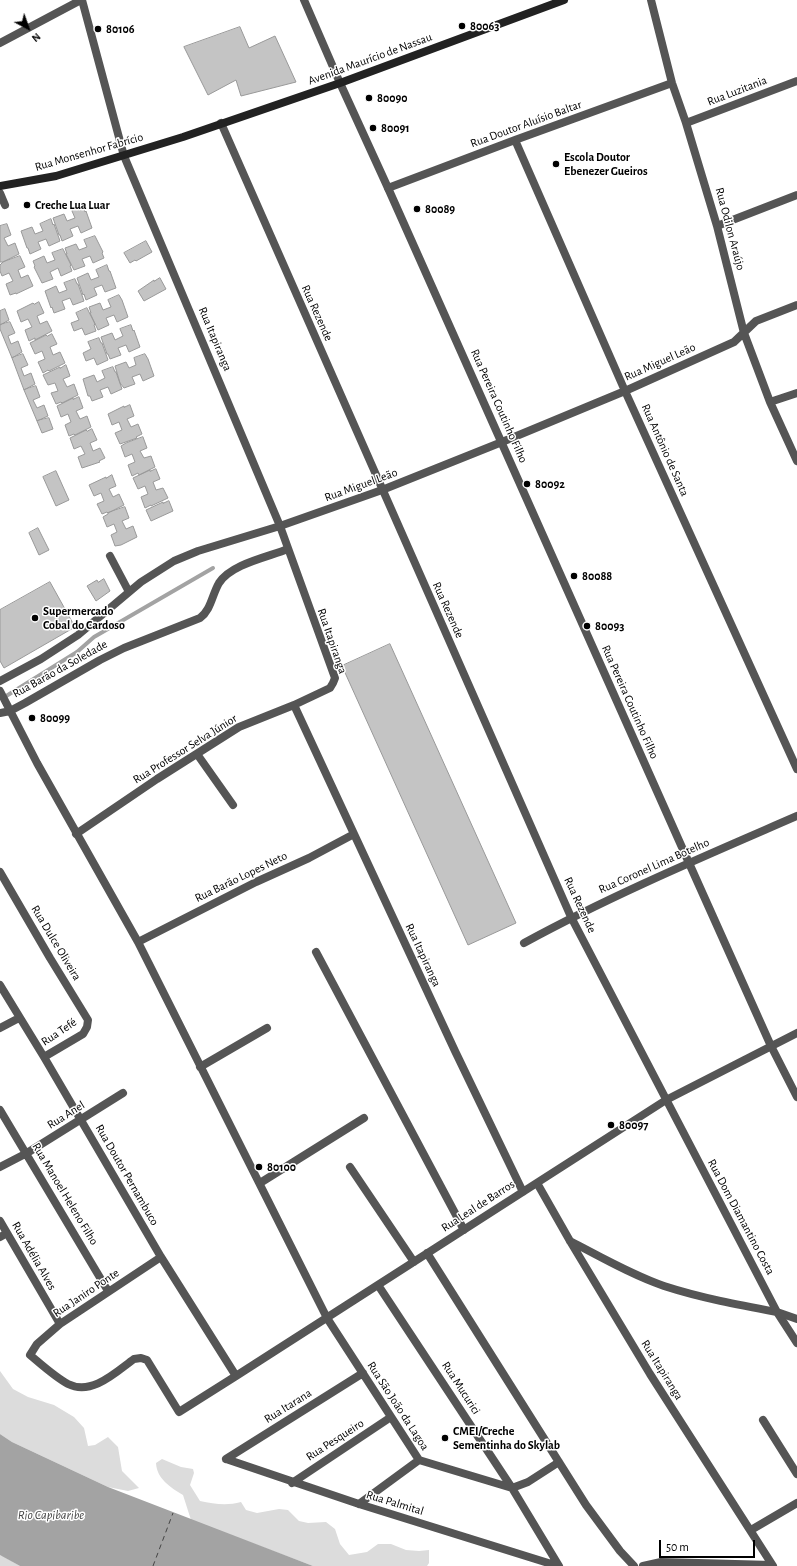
<!DOCTYPE html>
<html>
<head>
<meta charset="utf-8">
<style>
  body { margin:0 }
  #map { position:relative; width:797px; height:1566px; overflow:hidden; background:#fff; font-family:"Alegreya Sans",sans-serif }
  canvas { display:block }
  .north { position:absolute; left:8px; top:8px; width:40px; height:40px; -webkit-text-stroke:3px #fff; paint-order:stroke; rotate:139deg; font-size:11px; font-weight:700; line-height:16px; text-align:center; color:#000 }
  .north::after { content:''; display:block; margin:auto; width:14px; height:18px; background:#000; clip-path:polygon(50% 0,100% 100%,50% 72%,0 100%) }
  .scale { position:absolute; left:659px; top:1540px; width:96px; height:18px; box-sizing:border-box; border:2px solid #000; border-top:0; padding-left:5px; font-size:12px; line-height:14px; white-space:nowrap; color:#000; -webkit-text-stroke:3px #fff; paint-order:stroke }
</style>
</head>
<body>
<div id="map">
<canvas width="797" height="1566"></canvas>
<div class="north">N</div>
<div class="scale">50 m</div>
</div>
<script>
const ctx = document.querySelector('canvas').getContext('2d');
ctx.lineJoin = 'round';
function fill(path, color) { ctx.fillStyle = color; ctx.fill(path, 'evenodd'); }
function strokePath(path, color, width, dash) { ctx.strokeStyle = color; ctx.lineWidth = width; ctx.lineCap = dash ? 'butt' : 'round'; ctx.setLineDash(dash || []); ctx.stroke(path); }
function write(font, color, halo, rows, align = 'center') {
  ctx.font = font + ' "Alegreya Sans",sans-serif'; ctx.lineWidth = 3; ctx.setLineDash([]); ctx.textBaseline = 'middle'; ctx.strokeStyle = halo; ctx.fillStyle = color; for (const [text, x, y, turn = 0] of rows) {
    ctx.save(); ctx.translate(x, y); ctx.rotate((+turn || 0) * Math.PI / 180); ctx.textAlign = isNaN(turn) ? turn : align; if (halo) ctx.strokeText(text, 0, 0); ctx.fillText(text, 0, 0); ctx.restore();
  }
}
const green = new Path2D(`
  M0,1371L13,1389L28,1397L54,1405L74,1417L84,1428L88,1446L95,1445L108,1437L118,1447L122,1471L139,1488L128,1491L108,1487L12,1442L0,1434Z
  M162,1459L181,1467L193,1469L194,1473L190,1485L200,1501C214,1504 227,1506 241,1502L246,1510L257,1513L279,1509L288,1510L299,1521L308,1523L326,1522L335,1529L340,1544L349,1555L367,1552L378,1544H391L406,1550L419,1551L429,1550V1563L427,1566H313L191,1520L183,1495C170,1487 157,1479 156,1463Z
  M0,1555L3,1556L20,1566H0Z`);
const water = new Path2D(`
  M0,1434L12,1442L108,1487L313,1566H20L0,1555Z`);
const stream = new Path2D(`
  M3,698L77,652L94,637L213,568`);
const ferry = new Path2D(`
  M153,1566L173,1513`);
const building = new Path2D(`
  M240,27L249,48L275,36L296,82L241,96L236,80L208,95L184,47Z
  M83,206L85,212L86,211L92,228L81,233L78,226L70,229L73,236L62,241L60,235H59L53,218L64,214L67,221L75,218L72,211Z
  M51,219L53,225L54,224L60,241L49,246L46,239L38,242L41,249L30,254L28,248H27L21,231L32,227L35,234L43,231L40,224Z
  M7,224L11,235L4,238L8,246L15,243L19,254L3,262H0V226Z
  M95,236L103,252L102,253L104,258L93,263L90,256L82,259L85,266L74,270L66,254H67L65,248L76,244L79,250L87,247L84,240Z
  M146,241L152,252L136,261L135,260L130,263L124,253Z
  M63,249L71,265L70,266L72,271L61,276L58,268L50,272L53,279L42,283L34,267L35,266L33,261L44,256L47,263L55,260L52,253Z
  M20,256L25,267L18,270L21,278L28,275L33,286L16,294V293L10,295L6,284L13,281L9,273L2,276L0,271V265L3,262Z
  M107,265L109,271H110L116,288L105,292L102,285L94,288L97,295L86,300L84,294L83,295L77,278L88,273L91,280L99,277L96,270Z
  M160,278L166,289L144,301L138,291L154,280V281Z
  M75,279L77,284H78L84,301L73,305L70,298L62,301L65,309L54,313L52,307L51,308L45,291L56,286L59,293L67,290L64,283Z
  M119,295L122,300L128,317L117,322L114,315L106,318L109,325L98,330L90,313H91L89,307L100,303L103,310L111,307L108,300Z
  M39,302L44,313L37,316L40,324L47,321L52,331L35,340V338L29,341L25,330L32,327L28,319L21,322L17,311L33,303L34,304Z
  M87,308L95,324L94,325L96,331L85,335L82,328L74,331L71,323L79,320L76,313Z
  M5,309L9,320L0,325V311Z
  M10,322L15,333L8,336L11,344L18,341L22,352L12,358L0,329V325Z
  M131,325L133,331L134,330L140,347L129,352L126,345L118,348L121,355L110,359L108,354H107L101,337L112,333L115,340L123,336L120,329Z
  M52,334L57,344L50,347L53,355L60,352L65,363L49,371L48,370L43,373L38,362L45,359L42,351L35,354L30,343L46,335L47,336Z
  M99,338L101,343H102L108,360L97,365L94,358L86,361L83,353L91,349L88,342Z
  M23,354L28,365L21,368L24,376L31,373L35,384L24,390L12,358Z
  M145,354L148,359L154,376L143,381L140,374L132,377L135,384L124,388L120,383L115,366L126,362L129,368L136,365L134,358Z
  M66,365L70,376L63,379L67,387L74,384L78,395L62,403L61,402L56,404L51,393L58,391L55,383L48,385L43,375L60,367V368Z
  M113,367L115,372H116L122,389L111,394L108,387L100,390L103,397L92,401L90,396H88L83,379L94,375L97,382L105,378L102,371Z
  M36,386L40,397L33,400L37,408L44,405L48,416L37,421L24,390Z
  M79,397L83,408L76,411L80,419L87,416L91,427L75,435L74,434L69,436L65,425L71,422L68,414L61,417L57,406L73,398V399Z
  M130,405L134,416L127,419L131,427L138,424L142,434L136,437L137,438L120,444L115,433L122,430L119,422L112,425L108,414L124,406V407Z
  M49,418L53,429L42,433L37,421Z
  M92,429L97,440L90,443L93,451L100,448L105,458L99,461L100,462L82,468L78,457L85,454L81,446L74,449L70,438L86,430L87,431Z
  M143,437L147,448L140,451L144,458L151,456L155,467L139,475L138,473L132,476L128,465L135,462L132,454L125,457L121,446L126,443Z
  M156,469L160,479L153,482L156,490L163,488L168,498L151,506V505L145,508L141,497L148,494L145,486L138,489L133,478L150,470V471Z
  M56,471L69,500L56,506L43,477Z
  M112,475L116,486L109,489L113,497L119,494L124,505L108,513L107,512L102,514L97,504L104,501L101,493L94,496L89,485L106,477V478Z
  M169,501L173,511L151,521L146,510L163,502V503Z
  M125,507L129,518L122,521L126,529L133,526L137,537L121,545L115,546L111,535L117,532L114,524L107,527L103,517L108,514V513Z
  M38,528L49,550L39,555L29,533Z
  M104,579L110,591L96,601L87,586L97,580L98,582Z
  M50,582L75,627L4,668L0,661V610Z
  M390,644L516,923L468,945L342,666Z`);
const minor = new Path2D(`
  M304,0L340,83
  M651,0L672,83L686,123L717,226L744,333L770,402L797,461
  M0,43L81,0
  M686,123L797,81
  M515,140L625,391L797,769
  M388,188L515,140L672,83
  M0,193L5,205
  M717,226L797,195
  M770,402L797,393
  M110,556L129,592
  M0,681L41,659L78,635L141,582L174,561L198,551L280,526L382,490L502,442L625,391L734,342L756,321L797,305
  M0,691L37,763L138,942L327,1318L419,1460L512,1488L528,1482L559,1462
  M294,705L455,1051L523,1192
  M0,713L10,711L25,703L100,660L124,648L200,618C211,610 212,595 219,583C231,564 268,557 288,549
  M197,754L233,805
  M76,834L157,779L239,727L294,705L330,688L333,683L335,678L280,526L124,156L82,0
  M0,872L50,958L88,1020L87,1027L83,1034L44,1057
  M138,942L256,882L309,858L354,834
  M524,943C612,895 705,856 797,816
  M316,952L464,1230
  M0,985L44,1057L161,1257L236,1376
  M0,1028L19,1018
  M200,1067L267,1028
  M0,1110L108,1291
  M0,1167L27,1153L123,1093
  M350,1167L414,1262
  M260,1183L364,1118
  M537,1183L570,1241L650,1374L773,1566
  M0,1221L60,1324
  M0,1237L7,1233
  M570,1241C601,1257 632,1275 664,1286C701,1298 739,1305 777,1312L797,1343
  M427,1253L586,1505L620,1551L634,1566
  M161,1257L60,1324L37,1344L30,1355C42,1365 55,1377 68,1384C92,1396 116,1372 134,1359L141,1358L147,1360L179,1412L236,1376L666,1100L797,1033
  M378,1285L512,1488L559,1566
  M763,1420L797,1474
  M226,1459L359,1504L558,1566
  M226,1459L363,1373
  M292,1483L391,1417
  M359,1504L419,1460
  M751,1530L797,1503
  M643,1566L661,1562L772,1565`);
const tertiary = new Path2D(`
  M340,83L388,188L689,863L771,1046L797,1097
  M221,123L571,917L777,1312L797,1319`);
const secondary = new Path2D(`
  M0,186L56,176L183,137L340,83L564,0`);
const markers = [
  [462,26,4,"#000"],
  [98,29,4,"#000"],
  [369,98,4,"#000"],
  [373,128,4,"#000"],
  [556,164,4,"#000"],
  [27,205,4,"#000"],
  [417,209,4,"#000"],
  [527,484,4,"#000"],
  [574,576,4,"#000"],
  [35,618,4,"#000"],
  [587,626,4,"#000"],
  [32,718,4,"#000"],
  [611,1125,4,"#000"],
  [259,1167,4,"#000"],
  [445,1438,4,"#000"]
];
const poiNames = [
  ["80063",470,26],
  ["80106",106,29],
  ["80090",377,98],
  ["80091",381,128],
  ["Escola Doutor",564,157],
  ["Ebenezer Gueiros",564,171],
  ["Creche Lua Luar",35,205],
  ["80089",425,209],
  ["80092",535,484],
  ["80088",582,576],
  ["Supermercado",43,611],
  ["Cobal do Cardoso",43,625],
  ["80093",595,626],
  ["80099",40,718],
  ["80097",619,1125],
  ["80100",267,1167],
  ["CMEI/Creche",453,1431],
  ["Sementinha do Skylab",453,1445]
];
const streetNames = [
  ["Avenida Maurício de Nassau",370,59,-20],
  ["Rua Luzitania",737,91,-21],
  ["Rua Doutor Aluísio Baltar",526,124,-20],
  ["Rua Monsenhor Fabrício",89,152,-16],
  ["Rua Odilon Araújo",730,229,75],
  ["Rua Rezende",317,313,66],
  ["Rua Itapiranga",215,339,67],
  ["Rua Miguel Leão",660,362,-24],
  ["Rua Pereira Coutinho Filho",499,406,66],
  ["Rua Antônio de Santa",665,450,66],
  ["Rua Miguel Leão",361,485,-20],
  ["Rua Rezende",448,610,66],
  ["Rua Itapiranga",332,641,71],
  ["Rua Barão da Soledade",60,669,-29],
  ["Rua Pereira Coutinho Filho",630,702,66],
  ["Rua Professor Selva Júnior",185,749,-32],
  ["Rua Coronel Lima Botelho",654,866,-24],
  ["Rua Barão Lopes Neto",241,877,-26],
  ["Rua Rezende",580,905,65],
  ["Rua Dulce Oliveira",56,943,59],
  ["Rua Itapiranga",423,955,65],
  ["Rua Tefé",59,1032,-34],
  ["Rua Anel",66,1115,-32],
  ["Rua Doutor Pernambuco",127,1175,60],
  ["Rua Manoel Heleno Filho",65,1194,59],
  ["Rua Leal de Barros",478,1206,-33],
  ["Rua Dom Diamantino Costa",741,1217,62],
  ["Rua Adélia Alves",34,1256,60],
  ["Rua Janiro Ponte",86,1293,-34],
  ["Rua Itapiranga",662,1370,58],
  ["Rua Mucurici",461,1388,57],
  ["Rua Itarana",288,1406,-32],
  ["Rua São João da Lagoa",398,1406,57],
  ["Rua Pesqueiro",335,1440,-33],
  ["Rua Palmital",395,1503,17]
];
const waterNames = [
  ["Rio Capibaribe",51,1515]
];
fill(green, '#dcdcdc');
fill(water, '#a3a3a3');
strokePath(stream, '#a3a3a3', 4);
strokePath(ferry, '#444', 1, [5, 4]);
fill(building, '#c4c4c4');
strokePath(building, '#999', 1);
strokePath(minor, '#555', 8);
strokePath(tertiary, '#555', 8);
strokePath(secondary, '#222', 8);
for (const [x, y, r, color] of markers) { const dot = new Path2D(); dot.arc(x, y, r, 0, 2 * Math.PI); ctx.fillStyle = color; ctx.fill(dot); strokePath(dot, '#fff', 1.5); }
write('bold 12px', '#000', '#fff', poiNames, 'left');
write('12px', '#000', '#fff', streetNames);
write('italic 13px', '#444', '#fff', waterNames);
</script>
</body>
</html>
